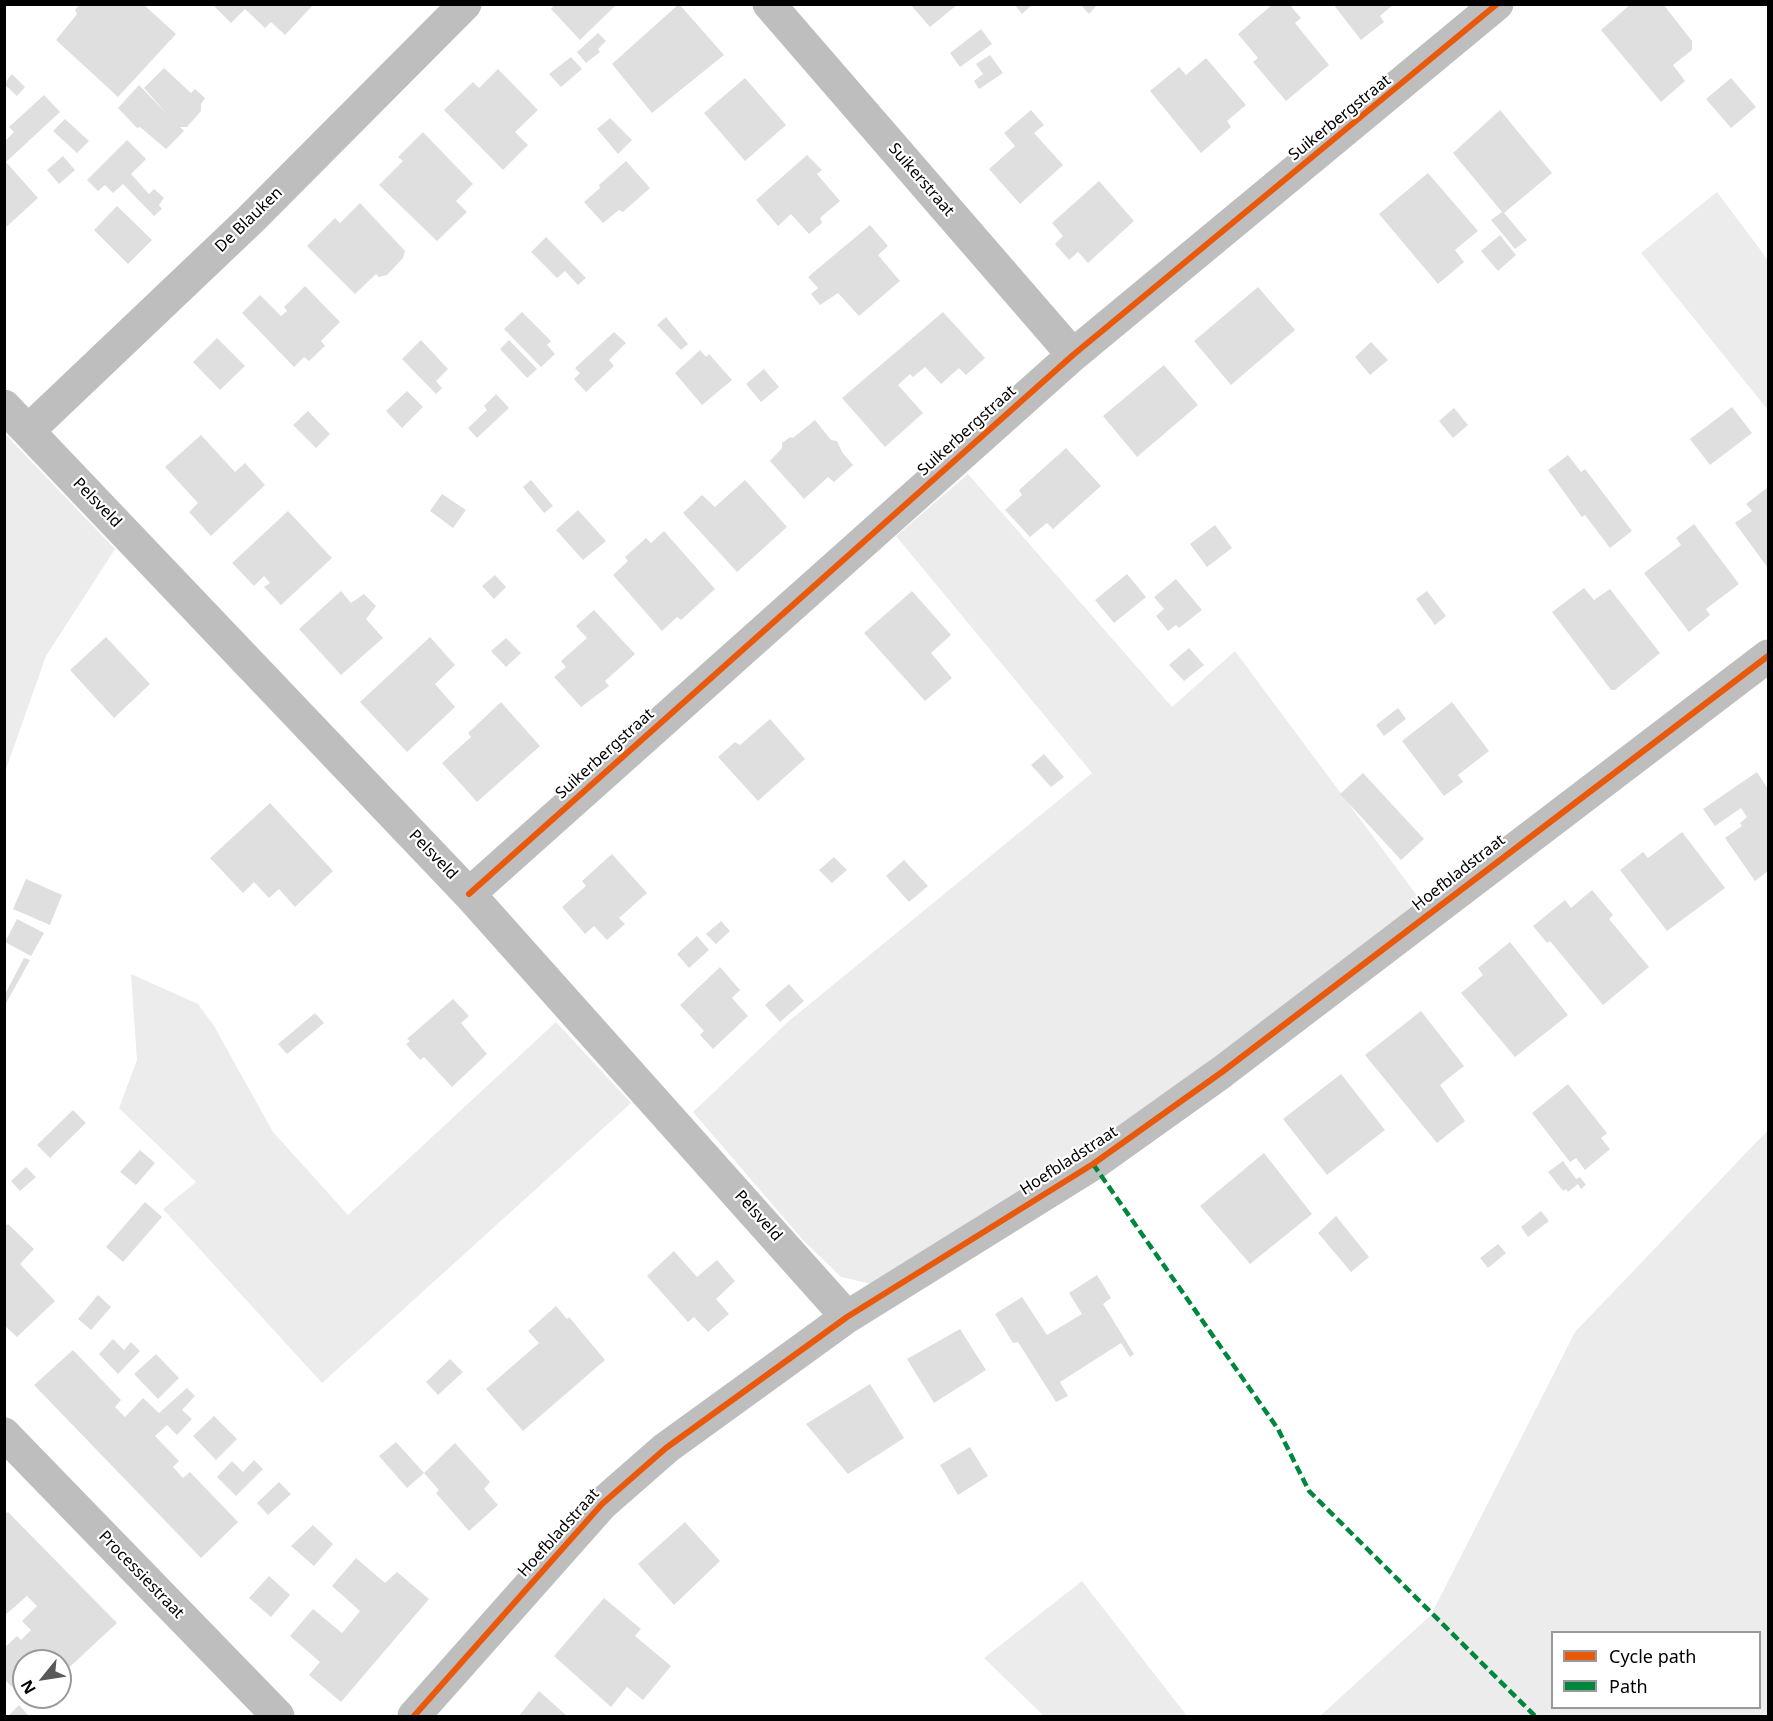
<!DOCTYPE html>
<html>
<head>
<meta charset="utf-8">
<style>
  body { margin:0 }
  #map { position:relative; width:1773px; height:1721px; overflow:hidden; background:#fff; font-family:"Noto Sans",sans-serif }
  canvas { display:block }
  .frame { position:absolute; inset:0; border:6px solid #000; pointer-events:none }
  .legend { position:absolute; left:1551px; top:1631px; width:210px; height:78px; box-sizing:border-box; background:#fff; border:2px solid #999; margin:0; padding:8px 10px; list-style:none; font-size:18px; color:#000 }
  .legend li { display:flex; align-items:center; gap:12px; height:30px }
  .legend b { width:30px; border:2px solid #999 }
  .north { position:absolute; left:12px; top:1649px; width:60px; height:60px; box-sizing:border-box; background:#fff; border:2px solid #999; border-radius:50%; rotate:240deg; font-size:16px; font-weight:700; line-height:24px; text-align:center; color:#000 }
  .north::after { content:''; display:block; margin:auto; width:21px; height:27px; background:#595959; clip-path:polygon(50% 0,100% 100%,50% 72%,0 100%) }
</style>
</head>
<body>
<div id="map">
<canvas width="1773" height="1721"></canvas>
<div class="frame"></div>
<ul class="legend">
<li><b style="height:8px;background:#e8590c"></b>Cycle path</li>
<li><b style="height:8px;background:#00873e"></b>Path</li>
</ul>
<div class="north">N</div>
</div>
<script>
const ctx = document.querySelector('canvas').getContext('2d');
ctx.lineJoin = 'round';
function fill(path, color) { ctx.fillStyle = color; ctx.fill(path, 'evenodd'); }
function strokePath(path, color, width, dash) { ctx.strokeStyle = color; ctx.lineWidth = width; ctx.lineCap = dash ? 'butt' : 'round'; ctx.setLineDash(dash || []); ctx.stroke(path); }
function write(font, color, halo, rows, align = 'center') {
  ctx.font = font + ' "Noto Sans",sans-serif'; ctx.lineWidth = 4.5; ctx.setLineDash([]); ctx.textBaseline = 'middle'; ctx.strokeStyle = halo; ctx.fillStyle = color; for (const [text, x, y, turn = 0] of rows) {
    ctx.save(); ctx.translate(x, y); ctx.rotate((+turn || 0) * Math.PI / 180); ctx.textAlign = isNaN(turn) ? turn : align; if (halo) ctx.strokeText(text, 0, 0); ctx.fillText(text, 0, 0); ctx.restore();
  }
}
const green = new Path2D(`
  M1717,192L1768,260V410L1641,253Z
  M5,434L115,549L46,656L5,772Z
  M968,474L1172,707L1235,651L1421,901L1128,1124L871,1284L841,1277L802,1239L693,1112L789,1021L1092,773L896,536Z
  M131,974L198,1004L214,1026L273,1132L348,1215L556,1022L631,1103L322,1383L163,1209L196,1182L119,1108L137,1060Z
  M1768,1130V1716H1320L1431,1615L1575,1332ZM1552,1632H1760V1708H1552Z
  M1082,1581L1187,1716H1044L984,1658Z`);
const building = new Path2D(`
  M80,4H143L176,34L118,97L56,40L77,14L75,10Z
  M212,4H314L285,35L271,22L265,28L245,9L231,23Z
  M555,4H617L580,40L551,9Z
  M679,4L724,55L652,113L612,64Z
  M910,4H958L930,27Z
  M1014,4H1033L1022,14Z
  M1080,4H1098L1089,14Z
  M1273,4H1289L1301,18L1295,23L1329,65L1286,101L1253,62L1258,58L1238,34Z
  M1333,4H1394L1380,16L1384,22L1361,40Z
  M1631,4H1663L1692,41V50L1673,65L1685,81L1661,102L1601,30Z
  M981,29L992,44L960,67L950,53Z
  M598,33L606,41L598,49L600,52L586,63L577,52Z
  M990,55L1003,73L979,89L974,81L983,74L976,64Z
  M571,57L582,69L561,87L549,74Z
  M1206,58L1246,105L1227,121L1231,127L1201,153L1150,91L1179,67L1186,75Z
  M164,68L191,93L195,89L205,98L201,104V111L187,127H180L184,131L166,149L140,127L137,128L118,108L139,85L167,114L144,88Z
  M498,69L538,110L515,132L528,145L503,170L444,110L473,82L479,88Z
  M12,74L25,87L17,96L4,84Z
  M745,78L786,125L745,161L704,113Z
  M1731,78L1756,107L1731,128L1706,99Z
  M44,95L60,112L6,162L38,198L4,229L5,141L14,132L9,127Z
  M1031,110L1044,125L1034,133L1063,165L1020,204L989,169L1015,146L1004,133Z
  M1500,110L1552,173L1504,213L1527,240L1515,249L1491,220L1502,212L1453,153Z
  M610,118L632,140L618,154L597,129Z
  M65,119L89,141L77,153L53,131Z
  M423,132L473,184L456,201L467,212L437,241L379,185L403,161L398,157Z
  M127,140L146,159L131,174L149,194L154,189L164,198L159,205L162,209L154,216L123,184L113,193L105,185L98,191L87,180Z
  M807,155L822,170L817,174L840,201L820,218L822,223L809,234L791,214L778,226L756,200Z
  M63,156L75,170L59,184L47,170Z
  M626,161L650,188L623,212L619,210L603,223L584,202L600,188L599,185Z
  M1428,173L1478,231L1455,250L1464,262L1438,284L1379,214Z
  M1099,181L1134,221L1088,263L1078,252L1069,260L1055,244L1063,236L1052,223Z
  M360,203L405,251L403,258L387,275L379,277L376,274L355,294L307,246L335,218L340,223Z
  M117,206L152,240L128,264L94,230Z
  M870,225L888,246L878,255L900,281L859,316L838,293L820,305L811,294L818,288L808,277Z
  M1500,235L1516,255L1498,271L1481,251Z
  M546,237L586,278L578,285L565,271L557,278L531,252Z
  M305,286L340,322L321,341L325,346L309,361L304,357L294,367L242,313L260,295L281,316L287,311L284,307Z
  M1258,287L1295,330L1231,385L1194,341Z
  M522,312L551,341L547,345L555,354L541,367L504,329Z
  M943,312L985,358L966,375L959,368L941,384L925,367L913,377L910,374L898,385L923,413L885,447L842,398Z
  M666,317L688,344L681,350L657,325Z
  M614,332L626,343L609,360L614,366L586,392L574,379L580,373L575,368Z
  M217,338L245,366L220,390L193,362Z
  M421,340L448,369L436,381L442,388L436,394L402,359Z
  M509,340L537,369L527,378L500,349Z
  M1371,342L1388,360L1370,375L1355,357Z
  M700,350L706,357L709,354L732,380L702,405L675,373Z
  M1164,365L1198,405L1137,457L1103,416Z
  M764,369L779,387L761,402L746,384Z
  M407,391L423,407L402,428L386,411Z
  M496,394L509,408L477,438L468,428L487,410L484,406Z
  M1732,407L1752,433L1710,465L1690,439Z
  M1454,408L1468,425L1453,438L1439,421Z
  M308,411L330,434L316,448L293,425Z
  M815,420L831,440L837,441L842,452L853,465L834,482L828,477L804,499L770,461L782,448V443L790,437L793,438Z
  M201,435L235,472L245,463L265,485L211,536L189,512L198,503L165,467Z
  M1066,448L1101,486L1053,529L1047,523L1030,537L1005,510L1022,495L1019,490Z
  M1568,455L1581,472L1585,469L1632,531L1610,548L1585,515L1582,517L1548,470Z
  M531,480L553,506L544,513L523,487Z
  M745,480L787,527L737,572L683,513L702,495L715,507Z
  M1768,487V568L1735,523L1752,511L1746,504Z
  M442,494L466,510L453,528L430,511Z
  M578,510L606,541L583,560L556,530Z
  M288,511L332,558L281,605L264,587L270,583L264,576L254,586L232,563Z
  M1694,524L1739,584L1706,609L1710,615L1689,632L1644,573L1681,545L1676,538Z
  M1215,525L1232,548L1207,567L1190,544Z
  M664,531L715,589L681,620L677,617L662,631L613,575L628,561L625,557L646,538L651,543Z
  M1127,574L1146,597L1114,623L1095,600Z
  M495,575L506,587L494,599L482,586Z
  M1176,579L1202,610L1179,628L1176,625L1168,631L1156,616L1164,609L1154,597Z
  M1584,588L1594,600L1610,589L1660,653L1615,690H1611L1552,612Z
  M341,591L351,603L364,594L376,606L366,619L383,638L341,675L299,629Z
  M912,591L951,635L931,653L952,678L925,701L864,633Z
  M1427,591L1446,616L1435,625L1416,599Z
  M594,610L635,654L605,681L609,686L581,707L554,677L566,667L561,661L587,638L576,626Z
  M106,637L150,684L114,718L70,670Z
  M430,637L455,665L435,684L455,707L407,752L360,702Z
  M506,638L521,653L506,667L491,651Z
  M1189,648L1204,665L1184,681L1169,665Z
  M501,702L540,746L477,802L442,763L471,737L468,733Z
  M1452,702L1489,751L1458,775L1463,782L1444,796L1402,741Z
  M1398,708L1406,719L1384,736L1376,725Z
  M770,719L805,759L758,801L718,757L735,742L740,745Z
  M1044,754L1064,777L1051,787L1031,765Z
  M1757,772L1768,789V871L1755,881L1725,838L1742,826L1740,823L1747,817L1741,808L1715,826L1703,809Z
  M1363,773L1424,839L1401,860L1340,794Z
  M270,803L333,871L295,907L279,889L269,898L254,882L243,893L210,858Z
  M1682,832L1725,888L1667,931L1620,870L1643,852L1648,858Z
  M612,854L647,893L619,918L625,924L607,940L594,926L585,934L562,907L586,886L582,881Z
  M834,857L847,870L832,883L819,870Z
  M904,860L928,886L909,902L886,876Z
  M26,879L62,895L50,925L13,909Z
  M1592,890L1613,915L1609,919L1649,967L1603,1005L1550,941L1547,943L1533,926L1565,900L1571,908Z
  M17,919L44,933L31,956L5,942Z
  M721,921L730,931L716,944L706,934Z
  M697,936L709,950L689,968L677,954Z
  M1510,942L1568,1015L1515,1057L1461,993L1483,975L1478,968Z
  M24,958L30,960L4,1007V996Z
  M720,967L740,990L732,998L748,1016L713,1049L700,1035L704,1031L680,1005Z
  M789,984L804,1001L780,1022L765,1005Z
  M453,999L469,1016L461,1023L487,1054L452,1087L424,1057L420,1060L406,1044L410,1041L407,1039Z
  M1421,1011L1464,1066L1440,1085L1465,1121L1437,1143L1365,1055Z
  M315,1013L324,1023L287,1054L278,1044Z
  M1341,1074L1385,1130L1327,1175L1283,1119Z
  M1568,1084L1607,1133L1601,1138L1610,1149L1585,1170L1576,1158L1570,1162L1532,1113Z
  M73,1110L86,1123L50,1158L37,1145Z
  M140,1150L155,1163L136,1185L120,1172Z
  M1264,1153L1312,1214L1250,1264L1200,1206Z
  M1563,1161L1576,1179L1580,1177L1586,1185L1581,1189L1578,1184L1568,1192L1566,1189L1563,1191L1548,1172Z
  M26,1167L36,1177L20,1191L11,1181Z
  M145,1202L162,1217L123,1262L106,1247Z
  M1541,1211L1549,1221L1528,1237L1521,1227Z
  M1336,1216L1369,1257L1351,1272L1318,1233Z
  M8,1224L34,1249L20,1264L55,1301L17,1337L4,1325V1227Z
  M1498,1244L1506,1253L1488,1268L1480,1258Z
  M674,1251L697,1277L717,1260L735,1281L716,1299L729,1314L708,1332L694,1317L688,1322L647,1276Z
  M1097,1275L1111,1298L1103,1304L1134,1354L1130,1357L1121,1343L1060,1382L1068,1396L1056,1402L1018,1342L1013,1343L995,1314L1022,1297L1047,1335L1082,1314L1069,1293Z
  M98,1295L111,1307L91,1330L78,1319Z
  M556,1306L567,1319L569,1317L605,1360L523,1431L486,1389L539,1343L528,1331Z
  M960,1329L986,1370L934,1403L907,1359Z
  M113,1339L124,1350L131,1342L140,1351L118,1374L99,1354Z
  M73,1350L121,1400L115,1407L125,1417L143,1398L159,1413L187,1388L195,1396L182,1410L192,1419L177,1435L167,1425L155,1436L179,1461L173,1467L183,1478L190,1472L238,1522L201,1558L34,1385Z
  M156,1354L179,1378L158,1399L134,1374Z
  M450,1359L463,1372L438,1395L426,1382Z
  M870,1384L904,1438L848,1474L806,1424Z
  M214,1416L237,1439L216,1460L193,1436Z
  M396,1442L424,1473L455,1443L490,1482L484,1489L498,1505L469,1531L436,1493L439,1490L424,1473L407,1488L379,1456Z
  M970,1447L988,1476L958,1495L940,1465Z
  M254,1460L263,1469L236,1496L217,1477L232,1461L243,1472Z
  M279,1482L291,1494L268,1515L257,1503Z
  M8,1512L117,1623L60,1676V1661H24V1699L4,1679V1648L17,1636L21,1640L31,1630L22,1621L37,1606L27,1596L4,1616V1514Z
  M685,1522L720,1561L674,1605L638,1564Z
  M313,1525L333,1544L314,1566L291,1546Z
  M356,1558L385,1583L397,1572L429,1599L341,1702L309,1675L320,1662L290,1636L313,1609L342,1633L352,1621L360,1611L332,1586Z
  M269,1576L290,1595L271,1617L249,1598Z
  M604,1598L641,1629L635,1636L671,1666L643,1700L627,1687L611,1707L554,1656Z
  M539,1691L567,1716H519Z
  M19,1705L29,1716H8Z`);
const minor = new Path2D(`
  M769,4L1073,355
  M4,406L469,894L847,1317
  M28,431L250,220L465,4
  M469,894L1073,355L1497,4
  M4,1434L278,1716
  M414,1716L602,1504L666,1448L847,1317L1093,1164L1222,1072L1768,656`);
const quiet = new Path2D(`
  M1093,1164L1278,1429L1309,1491L1535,1716`);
const cycleway = new Path2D(`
  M469,894L1073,355L1497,4
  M414,1716L602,1504L666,1448L847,1317L1093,1164L1222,1072L1768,656`);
const streetNames = [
  ["Suikerbergstraat",1340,118,-39],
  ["Suikerstraat",921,180,49],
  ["De Blauken",249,220,-44],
  ["Suikerbergstraat",967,431,-42],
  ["Pelsveld",97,503,46],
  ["Suikerbergstraat",605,754,-42],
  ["Pelsveld",433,855,46],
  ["Hoefbladstraat",1459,873,-38],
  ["Hoefbladstraat",1069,1161,-33],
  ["Pelsveld",758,1216,48],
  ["Hoefbladstraat",559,1533,-48],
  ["Processiestraat",141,1575,46]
];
fill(green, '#ececec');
fill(building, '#dfdfdf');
strokePath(minor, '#bebebe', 33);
strokePath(quiet, '#00873e', 4.5, [9, 4.5]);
strokePath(cycleway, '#e8590c', 6);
write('16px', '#000', '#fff', streetNames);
</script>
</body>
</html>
